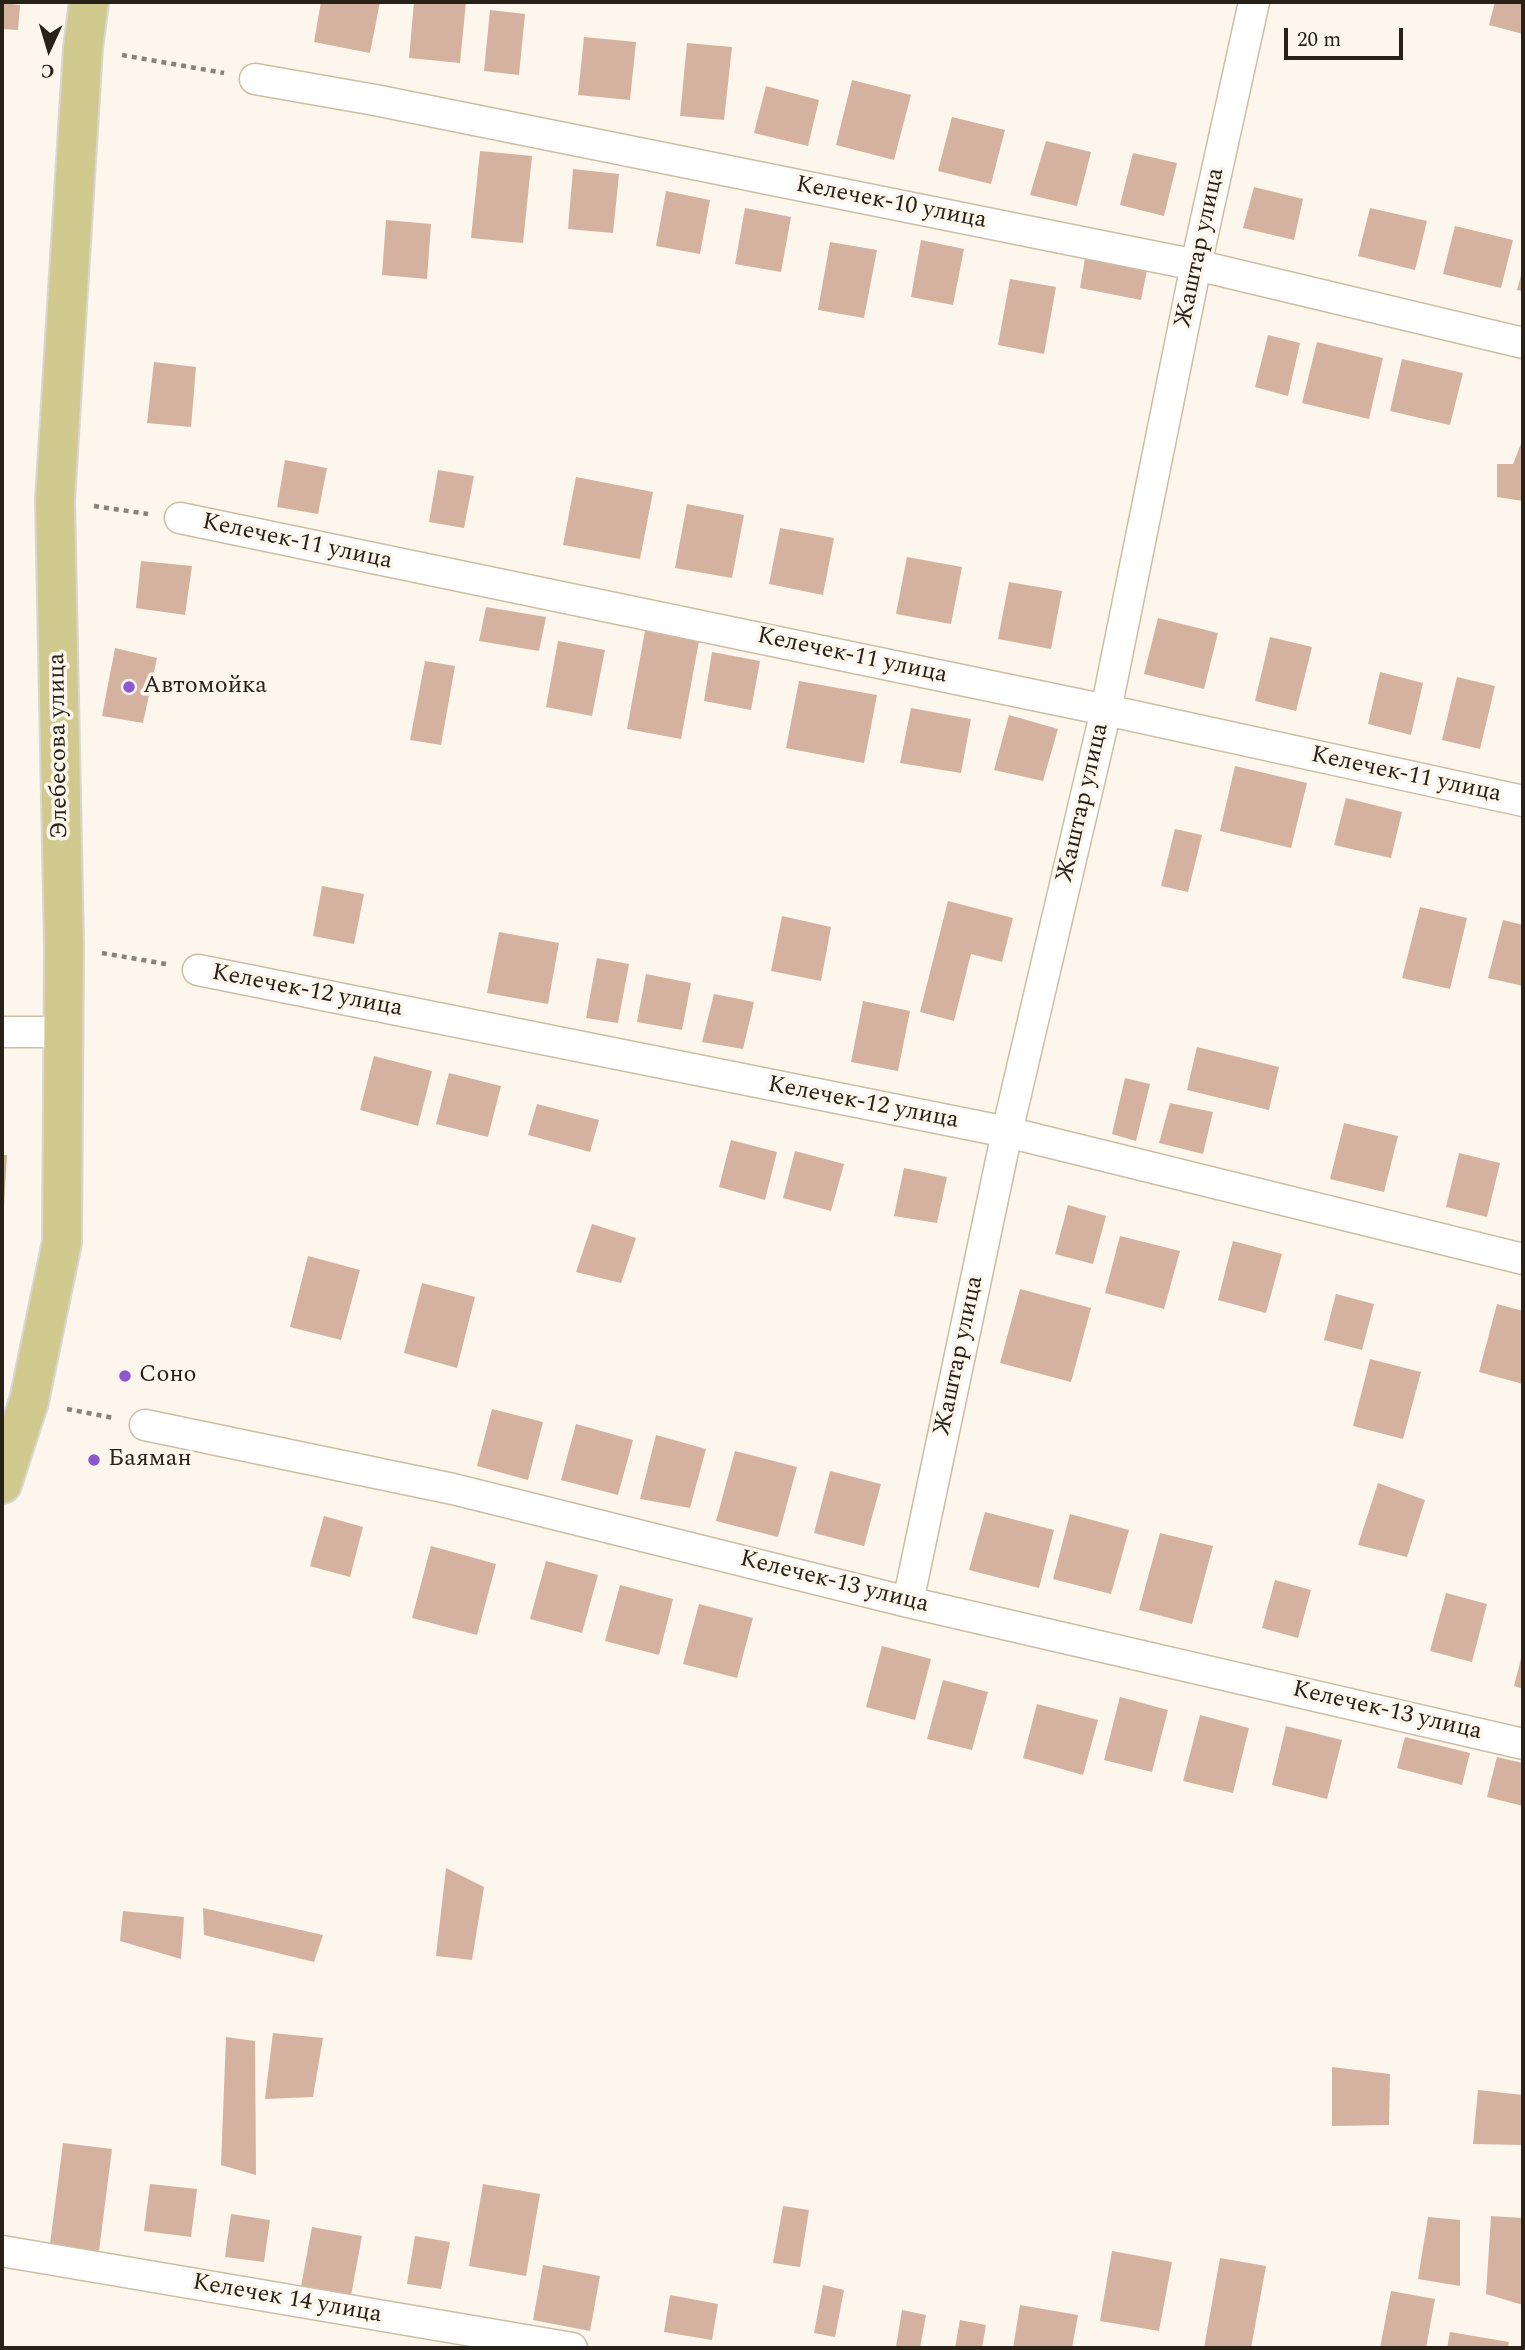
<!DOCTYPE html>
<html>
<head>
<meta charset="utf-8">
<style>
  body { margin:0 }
  #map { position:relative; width:1525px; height:2350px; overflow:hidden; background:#fdf6ec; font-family:Spectral,serif }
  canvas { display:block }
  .frame { position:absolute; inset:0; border:4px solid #272118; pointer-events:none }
  .north { position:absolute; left:14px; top:14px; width:70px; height:70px; -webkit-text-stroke:5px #fdf6ec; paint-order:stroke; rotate:184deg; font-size:19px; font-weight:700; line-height:28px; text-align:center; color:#272118 }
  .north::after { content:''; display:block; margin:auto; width:24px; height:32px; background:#272118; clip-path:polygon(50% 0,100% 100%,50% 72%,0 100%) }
  .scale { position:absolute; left:1284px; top:28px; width:119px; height:32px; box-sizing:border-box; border:4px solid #272118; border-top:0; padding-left:9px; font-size:21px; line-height:24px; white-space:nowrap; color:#272118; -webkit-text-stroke:5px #fdf6ec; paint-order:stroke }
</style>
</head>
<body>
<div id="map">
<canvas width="1525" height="2350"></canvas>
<div class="frame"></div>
<div class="north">С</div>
<div class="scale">20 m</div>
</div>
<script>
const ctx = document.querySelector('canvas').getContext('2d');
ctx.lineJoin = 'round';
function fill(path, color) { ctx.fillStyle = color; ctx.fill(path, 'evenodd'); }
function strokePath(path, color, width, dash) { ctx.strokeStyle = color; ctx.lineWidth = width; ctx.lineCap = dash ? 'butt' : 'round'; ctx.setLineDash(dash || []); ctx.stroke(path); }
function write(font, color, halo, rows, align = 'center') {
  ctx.font = font + ' Spectral,serif'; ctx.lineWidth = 7; ctx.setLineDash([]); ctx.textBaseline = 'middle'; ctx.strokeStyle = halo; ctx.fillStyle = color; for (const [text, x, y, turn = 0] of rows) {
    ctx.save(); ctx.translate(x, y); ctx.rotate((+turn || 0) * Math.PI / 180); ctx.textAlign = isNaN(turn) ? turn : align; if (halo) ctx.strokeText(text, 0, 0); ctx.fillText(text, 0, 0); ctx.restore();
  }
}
const building = new Path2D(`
  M321,2H380L370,53L314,42Z
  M414,2H466L460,63L409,58Z
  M1495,2H1523V34L1489,25Z
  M2,3L20,5L18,30L2,29Z
  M490,10L525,14L519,75L484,71Z
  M584,37L636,42L630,100L578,95Z
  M687,43L732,47L724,120L680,116Z
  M852,80L911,95L894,160L836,145Z
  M766,86L819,100L808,146L754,133Z
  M952,117L1005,130L991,184L938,171Z
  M1046,141L1091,152L1077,206L1030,195Z
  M480,151L532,156L523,243L471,238Z
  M1133,153L1177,163L1164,216L1120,205Z
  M573,169L619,174L613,233L568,229Z
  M1254,187L1303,199L1294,240L1243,228Z
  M666,191L710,200L700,254L656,246Z
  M745,208L791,217L781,272L735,264Z
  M1370,208L1427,221L1415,270L1358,256Z
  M386,220L431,224L427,279L382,275Z
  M1455,226L1513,240L1501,288L1443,274Z
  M921,240L964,249L953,305L911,297Z
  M830,242L877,250L864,318L818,310Z
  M1085,258L1147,270L1141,300L1080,288Z
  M1523,268V291L1517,290Z
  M1010,279L1056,287L1044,354L998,345Z
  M1268,335L1300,343L1288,396L1255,387Z
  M1317,342L1383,358L1369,419L1302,403Z
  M1402,359L1463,373L1450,425L1390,411Z
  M154,362L196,367L191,427L147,423Z
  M1523,439V501L1497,497V464H1513Z
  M285,460L327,468L318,514L277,507Z
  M438,470L474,476L464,528L429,522Z
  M576,477L653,492L640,559L563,545Z
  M687,504L744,515L732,578L675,568Z
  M780,528L834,538L823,595L769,584Z
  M907,557L962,567L951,624L896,614Z
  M141,561L192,566L185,615L136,608Z
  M1009,582L1062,591L1051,649L998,639Z
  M486,607L546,617L539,651L479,641Z
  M1158,618L1218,633L1204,689L1144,674Z
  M645,631L699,641L681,739L627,729Z
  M1270,637L1312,647L1296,711L1255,701Z
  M558,641L605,650L592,716L546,707Z
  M115,648L157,658L143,723L102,716Z
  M712,652L760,661L751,710L704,701Z
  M425,661L455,666L441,745L410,740Z
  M1380,672L1423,683L1411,735L1368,724Z
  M1457,677L1495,686L1480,749L1442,740Z
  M799,681L877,695L864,763L786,748Z
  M911,708L971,719L961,773L900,763Z
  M1009,715L1058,729L1043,781L994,770Z
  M1235,766L1307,783L1291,848L1220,831Z
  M1346,798L1402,812L1391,858L1334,845Z
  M1175,829L1202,835L1188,892L1161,886Z
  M322,886L364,894L354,944L313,936Z
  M948,901L1013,918L1002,962L971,954L954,1021L920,1012Z
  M1420,907L1467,918L1450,989L1402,978Z
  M782,916L831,927L821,981L771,971Z
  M1503,920L1523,925V986L1488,978Z
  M499,932L559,943L548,1004L487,993Z
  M597,958L629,964L618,1023L586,1018Z
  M646,974L691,983L682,1030L637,1022Z
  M714,994L754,1002L743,1049L702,1042Z
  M863,1001L910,1011L898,1071L851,1062Z
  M1197,1047L1279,1067L1269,1110L1187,1090Z
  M374,1056L432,1071L418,1126L360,1110Z
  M449,1073L501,1086L488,1137L436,1124Z
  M1125,1078L1150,1084L1136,1141L1112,1134Z
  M1170,1103L1213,1112L1203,1154L1159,1143Z
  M537,1104L599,1120L590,1152L528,1135Z
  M1344,1123L1398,1136L1384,1192L1330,1179Z
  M731,1140L777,1152L765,1200L719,1187Z
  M795,1151L844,1164L831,1211L783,1198Z
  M1459,1153L1500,1163L1487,1217L1446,1207Z
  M2,1155H7L4,1205L2,1204Z
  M904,1168L947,1177L937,1223L894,1216Z
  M1068,1205L1106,1216L1093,1264L1055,1254Z
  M592,1224L636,1238L621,1283L576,1272Z
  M1120,1236L1180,1251L1164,1309L1105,1293Z
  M1233,1241L1282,1254L1266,1313L1218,1300Z
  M308,1256L360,1270L341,1340L290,1327Z
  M422,1283L475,1297L457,1368L404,1353Z
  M1020,1289L1091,1308L1071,1382L1000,1363Z
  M1336,1294L1374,1304L1362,1350L1324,1340Z
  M1497,1304L1523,1311V1384L1479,1372Z
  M1370,1359L1421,1372L1403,1439L1353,1426Z
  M492,1409L543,1422L528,1480L477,1466Z
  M576,1424L633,1440L618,1495L561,1480Z
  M656,1435L706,1449L690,1508L640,1499Z
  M735,1451L797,1467L778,1537L716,1521Z
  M830,1471L881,1484L864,1546L814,1533Z
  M1378,1483L1425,1500L1407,1557L1358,1545Z
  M985,1512L1054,1530L1039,1588L969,1570Z
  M1070,1514L1129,1530L1111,1594L1053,1579Z
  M324,1516L363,1527L350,1577L310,1566Z
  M1160,1533L1213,1546L1192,1624L1139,1610Z
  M431,1546L496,1564L477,1635L412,1618Z
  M546,1561L598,1575L582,1633L530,1619Z
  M1275,1580L1311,1590L1298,1638L1262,1628Z
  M620,1585L673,1599L659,1655L605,1641Z
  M1446,1593L1487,1604L1472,1662L1430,1651Z
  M699,1604L753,1618L737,1678L683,1664Z
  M882,1646L931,1659L915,1720L866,1707Z
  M1522,1655H1523V1689L1514,1686Z
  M943,1680L988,1692L972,1750L927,1739Z
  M1120,1697L1168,1710L1152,1772L1104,1760Z
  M1037,1704L1098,1720L1083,1775L1023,1758Z
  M1200,1715L1249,1728L1233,1793L1183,1781Z
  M1286,1726L1342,1740L1327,1799L1272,1785Z
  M1405,1737L1470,1753L1462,1785L1397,1768Z
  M1497,1757L1523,1763V1806L1487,1797Z
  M446,1868L484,1887L472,1960L436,1956Z
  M203,1908L323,1935L314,1962L204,1935Z
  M123,1911L184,1917L181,1959L120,1941Z
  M273,2033L323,2038L313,2097L265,2099Z
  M226,2037L255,2041L256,2175L221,2165Z
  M1332,2067L1390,2074L1389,2125L1332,2126Z
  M1478,2090L1523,2095V2145L1473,2144Z
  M63,2143L112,2149L99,2251L50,2244Z
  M150,2184L197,2189L191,2237L144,2231Z
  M483,2184L540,2194L526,2276L469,2266Z
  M783,2206L809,2210L800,2267L773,2263Z
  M231,2214L270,2220L264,2262L225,2257Z
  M1491,2216L1523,2218V2305L1486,2294Z
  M1428,2217L1460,2220V2286L1418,2279Z
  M312,2227L362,2236L350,2301L300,2292Z
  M415,2236L450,2242L441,2289L407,2284Z
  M1112,2251L1172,2262L1159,2331L1100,2321Z
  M1220,2258L1266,2266L1251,2348H1204Z
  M543,2265L600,2276L590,2331L533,2320Z
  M823,2285L844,2290L835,2337L814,2333Z
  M1391,2291L1435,2299L1426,2348H1380Z
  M670,2295L718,2304L712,2340L664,2332Z
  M1020,2305L1078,2315L1072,2348H1013Z
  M902,2310L926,2315L920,2348L896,2347Z
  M960,2320L986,2325L982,2348H955Z
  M1450,2332L1509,2342L1508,2348H1447Z`);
const path = new Path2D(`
  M122,55L224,73
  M94,506L148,514
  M102,953L166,964
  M67,1409L114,1418`);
const street = new Path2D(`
  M255,79L375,100L1196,265L1523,343
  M180,518L1106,710L1523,801
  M198,970L1007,1132L1523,1259
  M2,1032H64
  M145,1425L453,1489L908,1602L1523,1744
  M908,1602L1007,1132L1106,710L1196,265L1254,2
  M2,2251L572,2348`);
const primary = new Path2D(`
  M2,1484L29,1401L62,1242L64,946L55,500L83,48L89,2`);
const markers = [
  [129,687,7,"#8e57cf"],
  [125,1376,7,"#8e57cf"],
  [94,1460,7,"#8e57cf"]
];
const streetNames = [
  ["Келечек-10 улица",891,204,11],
  ["Жаштар улица",1201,248,-78],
  ["Келечек-11 улица",297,543,12],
  ["Келечек-11 улица",852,657,12],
  ["Элебесова улица",60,746,-91],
  ["Келечек-11 улица",1406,776,12],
  ["Жаштар улица",1084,803,-77],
  ["Келечек-12 улица",307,992,11],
  ["Келечек-12 улица",863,1104,11],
  ["Жаштар улица",960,1356,-78],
  ["Келечек-13 улица",834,1583,14],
  ["Келечек-13 улица",1387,1712,13],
  ["Келечек 14 улица",287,2300,10]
];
const poiNames = [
  ["Автомойка",143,687],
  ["Соно",139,1376],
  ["Баяман",108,1460]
];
fill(building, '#d5b2a0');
strokePath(street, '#cdbda5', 33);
strokePath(primary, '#d8d7d5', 42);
strokePath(path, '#898279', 4.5, [5, 5]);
strokePath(street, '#fff', 30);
strokePath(primary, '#d0ca8e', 38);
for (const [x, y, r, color] of markers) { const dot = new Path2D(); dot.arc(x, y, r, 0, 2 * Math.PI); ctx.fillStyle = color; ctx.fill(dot); strokePath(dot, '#fdf6ec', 2.5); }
write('24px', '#272118', '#fdf6ec', streetNames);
write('24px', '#272118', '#fdf6ec', poiNames, 'left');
</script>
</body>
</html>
